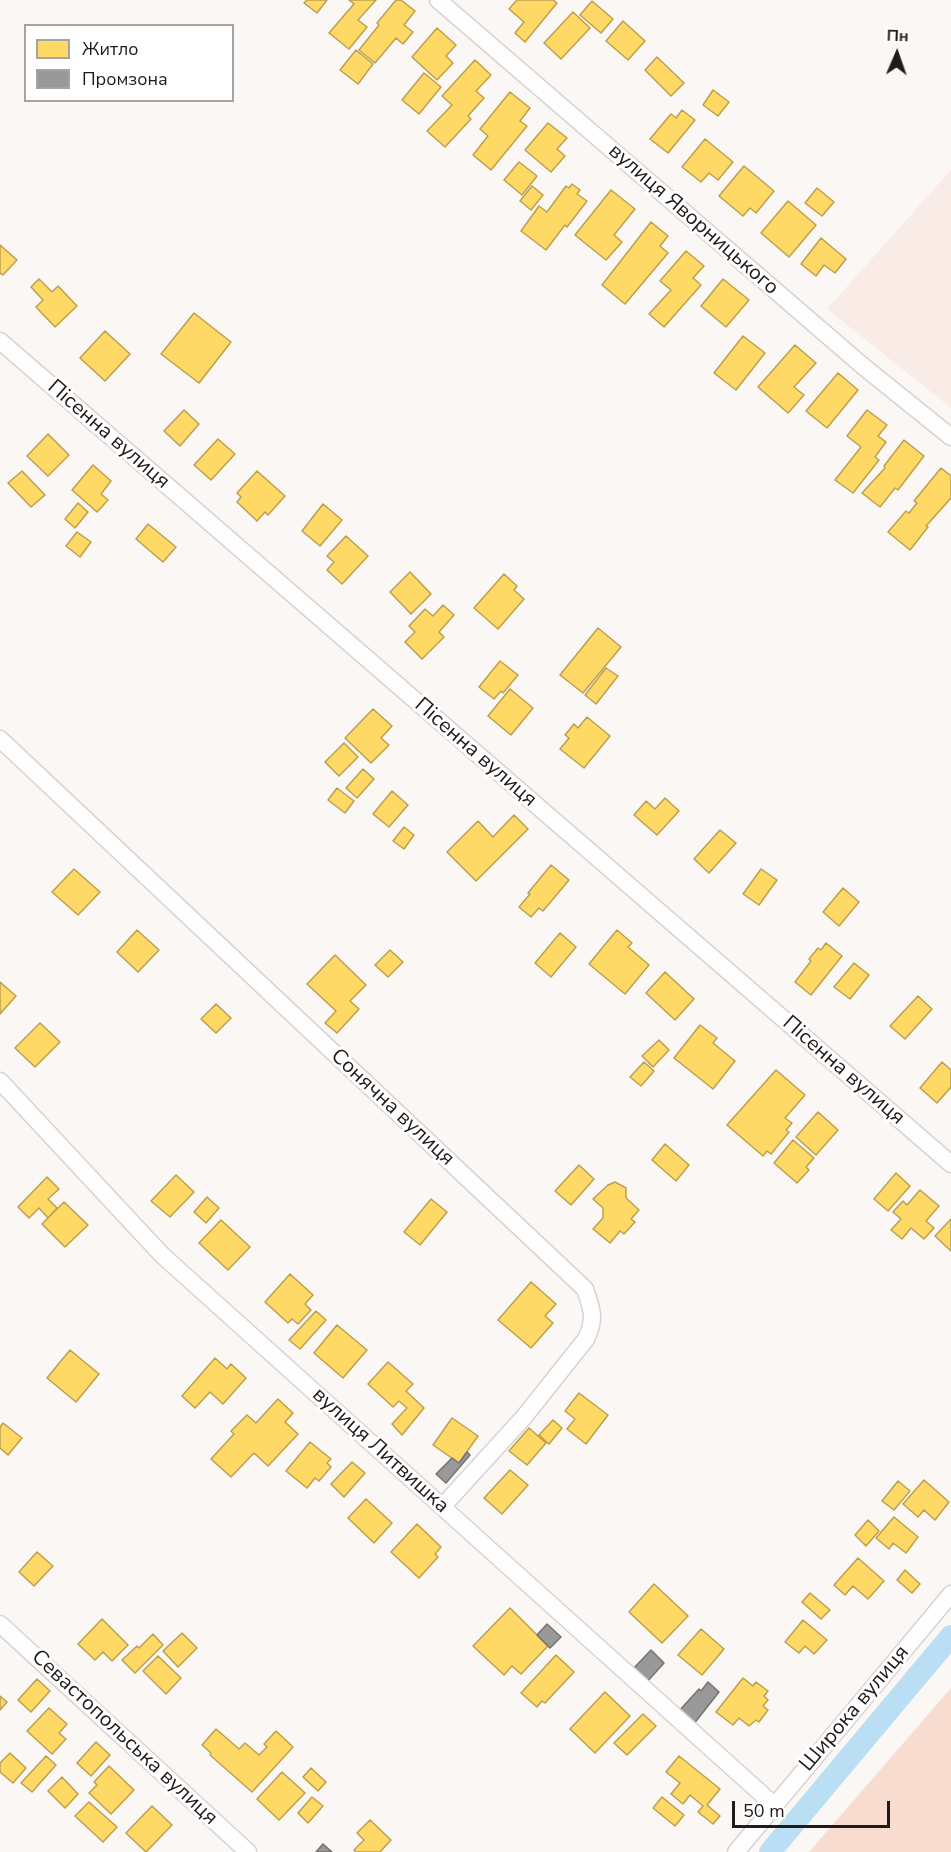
<!DOCTYPE html>
<html>
<head>
<meta charset="utf-8">
<style>
  body { margin:0 }
  #map { position:relative; width:951px; height:1852px; overflow:hidden; background:#fbf7f5; font-family:"Nunito Sans",sans-serif }
  canvas { display:block }
  .legend { position:absolute; left:24px; top:24px; width:210px; height:78px; box-sizing:border-box; background:#fff; border:2px solid #a6a3a3; margin:0; padding:8px 10px; list-style:none; font-size:18px; color:#211a18 }
  .legend li { display:flex; align-items:center; gap:12px; height:30px }
  .legend b { width:30px; border:2px solid #a6a3a3 }
  .north { position:absolute; left:867px; top:24px; width:60px; height:60px; -webkit-text-stroke:4px #fff; paint-order:stroke; rotate:2deg; font-size:16px; font-weight:700; line-height:24px; text-align:center; color:#211a18 }
  .north::after { content:''; display:block; margin:auto; width:21px; height:27px; background:#211a18; clip-path:polygon(50% 0,100% 100%,50% 72%,0 100%) }
  .scale { position:absolute; left:732px; top:1801px; width:158px; height:27px; box-sizing:border-box; border:3px solid #211a18; border-top:0; padding-left:8px; font-size:18px; line-height:21px; white-space:nowrap; color:#211a18; -webkit-text-stroke:4px #fff; paint-order:stroke }
</style>
</head>
<body>
<div id="map">
<canvas width="951" height="1852"></canvas>
<ul class="legend">
<li><b style="height:16px;background:#ffd966"></b>Житло</li>
<li><b style="height:16px;background:#999"></b>Промзона</li>
</ul>
<div class="north">Пн</div>
<div class="scale">50 m</div>
</div>
<script>
const ctx = document.querySelector('canvas').getContext('2d');
ctx.lineJoin = 'round';
function fill(path, color) { ctx.fillStyle = color; ctx.fill(path, 'evenodd'); }
function strokePath(path, color, width, dash) { ctx.strokeStyle = color; ctx.lineWidth = width; ctx.lineCap = dash ? 'butt' : 'round'; ctx.setLineDash(dash || []); ctx.stroke(path); }
function write(font, color, halo, rows, align = 'center') {
  ctx.font = font + ' "Nunito Sans",sans-serif'; ctx.lineWidth = 6; ctx.setLineDash([]); ctx.textBaseline = 'middle'; ctx.strokeStyle = halo; ctx.fillStyle = color; for (const [text, x, y, turn = 0] of rows) {
    ctx.save(); ctx.translate(x, y); ctx.rotate((+turn || 0) * Math.PI / 180); ctx.textAlign = isNaN(turn) ? turn : align; if (halo) ctx.strokeText(text, 0, 0); ctx.fillText(text, 0, 0); ctx.restore();
  }
}
const built = new Path2D(`
  M951,170V408L827,309Z`);
const green = new Path2D(`
  M951,1688V1852H809Z`);
const homes = new Path2D(`
  M307,0H327L317,13L304,3Z
  M349,0H376L358,20L367,27L349,49L329,33L354,4Z
  M396,0H401L415,11L404,25L413,32L403,44L396,38L375,63L359,50L379,25L377,23Z
  M517,0H553L557,3L525,42L515,33L524,22L509,9Z
  M592,1L613,19L601,33L580,15Z
  M573,12L590,28L561,59L544,43Z
  M623,21L645,41L628,60L606,41Z
  M437,28L456,45L446,56L453,63L437,80L412,57Z
  M356,50L373,64L358,84L340,70Z
  M657,57L684,83L671,96L645,70Z
  M475,60L491,75L476,91L484,98L468,116L471,119L445,147L427,131L452,105L442,96Z
  M424,73L441,87L419,114L402,100Z
  M713,90L729,102L718,116L703,105Z
  M510,92L530,108L520,121L527,126L491,170L473,155L488,136L480,129Z
  M682,110L695,120L668,153L650,139L671,114L676,118Z
  M548,123L567,138L557,149L565,156L551,172L525,150Z
  M705,139L733,162L718,180L709,173L701,182L682,167Z
  M519,162L537,176L522,195L504,180Z
  M744,166L774,191L756,213L750,208L743,216L719,196Z
  M572,184L580,190L577,194L587,201L567,227L565,225L546,250L521,231L539,206L547,212L566,186L569,188Z
  M532,186L543,195L531,210L520,201Z
  M817,188L834,202L822,216L805,203Z
  M611,190L635,209L614,235L622,242L606,260L575,235Z
  M788,201L816,225L789,257L761,233Z
  M651,222L668,236L660,246L668,253L625,304L602,285Z
  M821,238L846,259L835,273L824,265L816,276L801,264Z
  M0,245L17,260L3,275L0,273Z
  M686,251L704,266L693,278L701,285L664,327L649,314L671,290L660,281Z
  M39,279L52,292L58,286L77,306L55,327L36,307L43,300L31,287Z
  M723,279L749,300L726,327L701,306Z
  M194,313L231,342L199,383L161,354Z
  M105,331L130,354L105,381L80,358Z
  M743,336L765,353L736,390L714,373Z
  M795,345L816,363L794,387L804,395L788,413L758,387Z
  M838,373L858,390L827,428L806,411Z
  M184,410L199,424L180,446L164,431Z
  M867,410L887,425L878,436L886,442L875,457L879,460L853,493L835,480L861,447L847,436Z
  M48,434L69,455L48,476L27,456Z
  M218,439L235,454L211,480L194,465Z
  M904,440L924,456L898,490L895,488L880,507L862,493L885,468L884,466Z
  M93,465L111,481L101,494L108,500L97,512L72,490Z
  M941,468L951,476V498L926,526L928,527L910,550L888,532L906,511L909,513L917,503L914,501Z
  M22,471L45,495L31,507L8,483Z
  M257,471L285,496L268,515L265,512L257,521L237,502L241,497L237,493Z
  M78,503L88,512L75,528L65,519Z
  M323,504L342,520L320,546L302,531Z
  M148,524L176,547L163,562L136,539Z
  M77,532L91,542L80,557L66,546Z
  M346,536L368,556L342,584L327,570L334,562L327,556Z
  M410,572L431,594L411,614L390,592Z
  M504,574L517,586L514,590L524,599L498,629L474,608Z
  M443,605L454,615L439,632L444,637L422,659L405,642L415,632L409,626L425,609L433,616Z
  M598,628L621,647L583,693L560,675Z
  M500,661L518,675L503,693L501,691L494,699L479,687Z
  M606,668L618,676L596,704L585,695Z
  M510,689L533,708L511,735L488,716Z
  M373,709L392,726L381,738L389,745L371,763L345,738Z
  M587,717L610,736L584,768L560,749L569,738L565,735L574,724L578,728Z
  M344,743L358,757L339,776L325,762Z
  M363,769L374,779L357,798L346,788Z
  M337,788L354,801L345,813L328,800Z
  M392,791L408,805L389,827L373,814Z
  M665,798L679,811L657,835L634,815L646,801L655,809Z
  M514,815L528,829L476,881L447,852L478,821L493,837Z
  M404,827L414,835L404,849L393,841Z
  M720,830L736,843L709,873L694,859Z
  M551,865L569,880L543,911L539,908L531,917L519,907L530,894L528,893Z
  M74,869L100,892L78,915L52,892Z
  M761,869L777,880L759,905L743,894Z
  M843,888L859,902L839,926L823,912Z
  M137,930L159,950L138,972L117,952Z
  M617,930L632,943L628,947L649,965L625,994L589,964Z
  M560,933L576,947L551,977L535,963Z
  M826,943L842,956L811,995L795,982L811,961L809,959L818,948L821,950Z
  M390,950L403,962L388,977L375,965Z
  M335,955L366,985L350,1001L359,1009L337,1033L325,1023L336,1011L307,984Z
  M854,963L869,975L850,999L834,987Z
  M665,972L694,999L675,1020L646,993Z
  M0,982L16,996L0,1014Z
  M918,996L932,1009L905,1039L890,1026Z
  M216,1004L231,1018L216,1033L201,1019Z
  M40,1023L60,1042L35,1067L15,1048Z
  M700,1025L717,1038L713,1043L735,1061L713,1089L674,1058Z
  M659,1040L669,1050L653,1067L642,1056Z
  M644,1062L654,1071L641,1086L630,1077Z
  M942,1062L951,1070V1087L937,1103L920,1088Z
  M776,1070L805,1095L785,1118L792,1123L786,1130L789,1132L771,1154L767,1151L763,1156L727,1125Z
  M818,1112L838,1130L816,1155L796,1137Z
  M793,1140L814,1158L806,1167L809,1170L797,1183L774,1163Z
  M665,1144L689,1165L676,1181L652,1160Z
  M579,1165L594,1179L571,1205L555,1191Z
  M896,1173L910,1186L888,1211L874,1199Z
  M176,1175L194,1192L170,1217L151,1201Z
  M47,1177L59,1189L48,1199L57,1208L48,1218L39,1208L29,1218L18,1207Z
  M615,1182L626,1188V1198L639,1210L631,1219L635,1222L624,1234L620,1231L610,1243L593,1229L603,1218V1208L593,1199L608,1185Z
  M920,1190L939,1206L926,1221L934,1228L924,1239L911,1228L902,1239L891,1230L901,1219L893,1212L903,1201L907,1205Z
  M207,1197L219,1208L206,1223L194,1212Z
  M431,1199L447,1212L420,1245L404,1232Z
  M64,1202L88,1225L65,1247L42,1224Z
  M951,1219V1251L935,1236Z
  M221,1220L250,1247L228,1270L199,1243Z
  M290,1274L313,1295L305,1304L311,1310L298,1324L292,1319L288,1323L265,1302Z
  M531,1282L556,1304L545,1316L553,1323L531,1348L498,1320Z
  M316,1311L326,1320L300,1349L289,1340Z
  M337,1325L367,1350L343,1378L314,1353Z
  M70,1350L99,1374L76,1402L47,1378Z
  M215,1358L227,1369L231,1364L246,1378L223,1404L210,1392L195,1408L182,1396Z
  M388,1362L413,1384L406,1391L424,1408L402,1435L392,1424L407,1408L399,1401L393,1407L368,1384Z
  M579,1393L608,1415L586,1444L567,1429L575,1419L565,1411Z
  M278,1399L293,1413L285,1422L298,1434L268,1466L254,1453L231,1477L211,1459L234,1434L231,1431L247,1415L256,1423Z
  M452,1418L478,1436L459,1463L433,1445Z
  M553,1420L562,1428L549,1444L539,1435Z
  M3,1423L22,1438L8,1455L0,1448V1427Z
  M529,1428L546,1443L527,1465L509,1451Z
  M310,1442L331,1459L327,1463L331,1467L319,1481L315,1478L307,1488L286,1471Z
  M352,1462L365,1473L344,1497L331,1484Z
  M510,1470L528,1485L502,1514L484,1498Z
  M924,1480L949,1502L935,1520L924,1510L918,1517L903,1504Z
  M898,1481L910,1491L894,1510L882,1501Z
  M366,1499L392,1523L374,1543L348,1518Z
  M894,1517L918,1537L906,1553L893,1543L889,1549L876,1538Z
  M868,1520L879,1531L866,1546L855,1535Z
  M417,1524L441,1547L435,1554L438,1557L419,1578L391,1552Z
  M37,1552L53,1566L34,1586L19,1572Z
  M858,1558L884,1581L868,1599L853,1586L845,1595L834,1585Z
  M905,1570L920,1584L912,1593L897,1580Z
  M654,1584L688,1616L662,1643L629,1612Z
  M810,1593L830,1610L821,1619L802,1602Z
  M510,1608L548,1646L521,1674L512,1666L504,1675L473,1646Z
  M102,1619L128,1645L112,1661L103,1652L95,1660L78,1644Z
  M803,1620L827,1640L814,1654L805,1646L799,1653L785,1642Z
  M701,1629L724,1649L702,1675L678,1655Z
  M182,1633L197,1648L178,1667L163,1651Z
  M153,1634L163,1645L135,1673L122,1660L137,1646L139,1648Z
  M556,1655L574,1672L545,1703L542,1701L537,1707L521,1693Z
  M158,1656L181,1678L166,1694L143,1671Z
  M743,1678L753,1686L756,1682L768,1691L764,1696L768,1700L763,1706L768,1710L759,1722L756,1720L749,1726L739,1718L733,1725L716,1712Z
  M37,1679L50,1691L31,1712L18,1700Z
  M605,1692L630,1716L595,1753L570,1729Z
  M0,1696L7,1702L0,1710Z
  M49,1708L67,1724L59,1733L66,1739L52,1754L27,1731Z
  M643,1714L656,1726L627,1755L614,1743Z
  M216,1729L239,1749L245,1743L259,1755L267,1747L264,1744L276,1731L293,1747L252,1792L210,1755L211,1753L202,1745Z
  M96,1742L110,1755L91,1776L77,1763Z
  M10,1753L26,1768L13,1783L0,1772V1763Z
  M46,1756L56,1765L32,1792L21,1783Z
  M679,1756L720,1789L707,1805L720,1816L713,1824L698,1812L703,1806L690,1795L683,1804L671,1794L680,1783L666,1772Z
  M109,1766L134,1790L111,1814L89,1793L97,1785L94,1782Z
  M311,1768L326,1782L318,1791L303,1777Z
  M282,1772L305,1793L279,1820L257,1799Z
  M62,1777L78,1794L65,1808L48,1791Z
  M312,1797L323,1806L308,1823L298,1813Z
  M662,1797L684,1815L675,1826L653,1808Z
  M89,1802L117,1827L103,1842L75,1816Z
  M152,1806L172,1825L146,1852L126,1833Z
  M370,1820L391,1840L380,1852H356L354,1850L364,1840L357,1833Z`);
const industry = new Path2D(`
  M467,1452L470,1455L446,1483L436,1474L452,1458L459,1463Z
  M547,1624L561,1637L550,1648L537,1635Z
  M651,1650L664,1663L646,1683L632,1670Z
  M708,1682L719,1692L693,1725L678,1712L699,1689L701,1691Z
  M323,1844L332,1852H316Z`);
const canal = new Path2D(`
  M770,1852L951,1636`);
const street = new Path2D(`
  M438,0L864,367L951,437
  M0,341L951,1164
  M0,739L585,1289C592,1309 596,1319 586,1339L524,1417L443,1506
  M0,1081L162,1255L775,1806
  M0,1624L248,1852
  M736,1852L951,1594`);
const streetNames = [
  ["вулиця Яворницького",693,220,41],
  ["Пісенна вулиця",108,435,41],
  ["Пісенна вулиця",475,753,41],
  ["Пісенна вулиця",843,1071,41],
  ["Сонячна вулиця",392,1108,43],
  ["вулиця Литвишка",380,1451,42],
  ["Широка вулиця",855,1709,-50],
  ["Севастопольська вулиця",124,1738,43]
];
fill(built, '#f9ece6');
fill(green, '#f9dcd0');
fill(homes, '#ffd966');
strokePath(homes, '#bca04f', 1.5);
fill(industry, '#999');
strokePath(industry, '#757372', 1.5);
strokePath(canal, '#badef4', 22);
strokePath(street, '#d8d3d1', 19);
strokePath(street, '#fefefe', 16);
write('21px', '#211a18', '#fff', streetNames);
</script>
</body>
</html>
